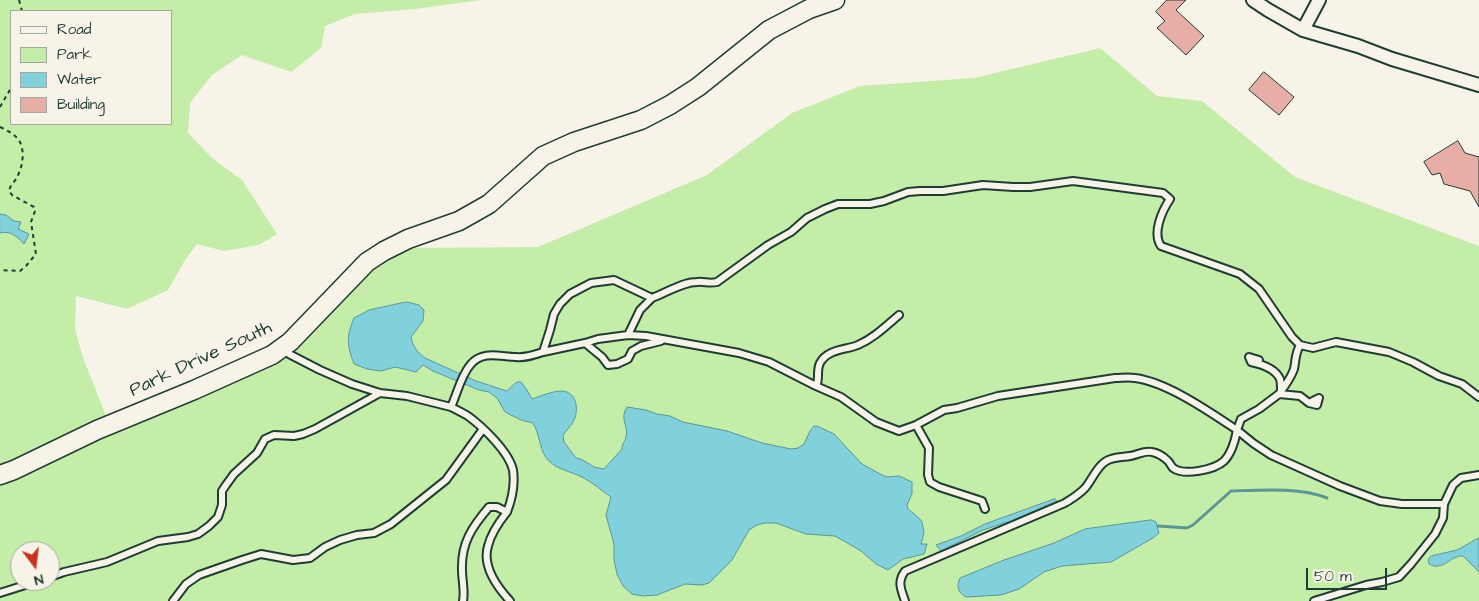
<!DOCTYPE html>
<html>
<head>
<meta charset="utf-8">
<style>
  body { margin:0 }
  #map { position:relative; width:1479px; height:601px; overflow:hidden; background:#f7f3e8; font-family:"Architects Daughter",sans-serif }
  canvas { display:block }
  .legend { position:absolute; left:10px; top:10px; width:162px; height:115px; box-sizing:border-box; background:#f7f3e8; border:1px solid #a1aaa0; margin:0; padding:6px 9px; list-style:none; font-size:15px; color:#1f3d34 }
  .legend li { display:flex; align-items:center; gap:10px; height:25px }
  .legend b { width:25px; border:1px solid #a1aaa0 }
  .north { position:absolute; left:10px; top:541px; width:50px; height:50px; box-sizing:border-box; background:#f7f3e8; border:1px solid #a1aaa0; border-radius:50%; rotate:165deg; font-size:14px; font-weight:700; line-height:20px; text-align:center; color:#1f3d34 }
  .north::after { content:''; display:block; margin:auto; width:18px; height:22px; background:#c8321e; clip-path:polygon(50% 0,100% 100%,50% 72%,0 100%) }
  .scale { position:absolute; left:1306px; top:568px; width:81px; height:22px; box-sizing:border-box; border:2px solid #1f3d34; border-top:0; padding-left:6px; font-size:15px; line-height:18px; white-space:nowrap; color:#1f3d34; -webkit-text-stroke:4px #f7f3e8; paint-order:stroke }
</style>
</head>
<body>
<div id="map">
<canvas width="1479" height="601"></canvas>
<ul class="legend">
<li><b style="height:6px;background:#f7f3e8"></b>Road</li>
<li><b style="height:14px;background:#c4eda8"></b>Park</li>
<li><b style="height:14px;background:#81d1dd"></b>Water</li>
<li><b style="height:14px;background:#e8ada4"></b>Building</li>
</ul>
<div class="north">N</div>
<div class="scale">50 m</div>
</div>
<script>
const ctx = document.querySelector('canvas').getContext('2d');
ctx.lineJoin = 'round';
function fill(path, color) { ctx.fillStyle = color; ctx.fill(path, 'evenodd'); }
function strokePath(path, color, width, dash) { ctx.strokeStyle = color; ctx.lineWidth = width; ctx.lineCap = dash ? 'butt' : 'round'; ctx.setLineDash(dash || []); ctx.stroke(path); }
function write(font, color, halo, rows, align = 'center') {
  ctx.font = font + ' "Architects Daughter",sans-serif'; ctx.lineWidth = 4; ctx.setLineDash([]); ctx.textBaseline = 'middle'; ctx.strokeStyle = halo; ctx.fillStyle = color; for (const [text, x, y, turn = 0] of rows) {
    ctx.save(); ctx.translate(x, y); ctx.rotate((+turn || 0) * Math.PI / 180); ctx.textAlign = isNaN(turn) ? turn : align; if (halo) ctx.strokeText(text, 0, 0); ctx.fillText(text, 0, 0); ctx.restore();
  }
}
const green = new Path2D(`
  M0,0H481L415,9L355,14L325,26L321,48L291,72L242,55L212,75L190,103L188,133L212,158L242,180L277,234L259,245L224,251L197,244L185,260L168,290L127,309L76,296L75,328L82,355L108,421L0,467ZM11,11H171V124H11Z
  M1100,48L1157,96L1202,101L1295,177L1479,246V601H0V480L280,356L368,267L407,248L538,247L707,175L792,113L860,86L974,78ZM20,551H50V581H20Z`);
const water = new Path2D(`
  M0,214L6,215L14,221L21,222L18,229L29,234L24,244C18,237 10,230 0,233Z
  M407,302L419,305L424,310L423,321L411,337C413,347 417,352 425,358L476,381L507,391C512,387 514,381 521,382L527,390L532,399C541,396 552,391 562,391C578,392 579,412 573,422C570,427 566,431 563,435L564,442L576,458L581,459L594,467L604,469L622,449C622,443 625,442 626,437C629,426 619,419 627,407L646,410L657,414L670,416L683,422L727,431L762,443L791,449L798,448L804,444L810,431L814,426H817L834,434L862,464L882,475L887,477L899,476L912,482V494L907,505L908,509L919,518L922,522L924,533L921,544H927L924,554L903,559L888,570L876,564L861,551L844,541L835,536L806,534L776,523H765L757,525L749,530L732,560L709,583L702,585L685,584L657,595L643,596L632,594L623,586L617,574L614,560V544L606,515L611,497C601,490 592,482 582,477C570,471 553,469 545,456C539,446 540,435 533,423L521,420L505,412L497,398L489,392L479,390L433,371L423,365L416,372L395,367L381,371L367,369L354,364C347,345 346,337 354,318L369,310Z
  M1055,499L1057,501L1011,521L983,530L941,551L936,545L961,536L985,524Z
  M1152,520L1156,522L1159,533L1153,538L1111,562L1062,566L1044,572L1019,589L1001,595L966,597C958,593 956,586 960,578L1004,560L1054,543L1085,529Z
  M1479,538V572L1463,556C1451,555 1443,572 1429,564L1428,560L1431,556L1457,550Z`);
const stream = new Path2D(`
  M1158,526L1187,528L1193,525L1231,491C1261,490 1300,487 1327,498`);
const building = new Path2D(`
  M1167,0H1186L1176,10L1204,36L1186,55L1157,28L1165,21L1156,12Z
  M1264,72L1294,97L1279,115L1249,90Z
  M1458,141L1465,153L1479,157V207L1470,191L1444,184L1440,173L1432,175L1424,162Z`);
const path = new Path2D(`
  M19,0L22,11
  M0,107L11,88
  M0,127C6,130 13,133 17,138C26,147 23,167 17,177C15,182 10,185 9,191L12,195L34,207L35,211L31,222L36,254L26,266L20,271L0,270`);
const lane = new Path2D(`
  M652,298L640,310L628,335L646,336L739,353L769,362L816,386
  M899,315C886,326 874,338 858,345C846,350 827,349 820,363C816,371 820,379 816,386L841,397L876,422L899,431L916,425
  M585,343L598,339L628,335
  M1300,345C1295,354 1296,359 1294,369C1291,378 1285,386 1279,394L1300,396L1309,403L1317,405L1319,398L1309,403
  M543,352L585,343L602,357L608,365L617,364L628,359L632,351L641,346L661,341
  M289,354L320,370L352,384L380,393L407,396L451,407
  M1259,360L1249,357L1251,362C1261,364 1275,368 1280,379C1281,382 1281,388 1281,391
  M1444,504L1453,485L1461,478L1479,475
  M985,509L982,501L939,487L930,482L928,475L929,448L916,425L944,410L957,408L998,396L1115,378C1122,378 1128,377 1135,378C1167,382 1210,412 1237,430L1241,419L1259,409L1279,394
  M507,512C499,522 491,533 488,546C482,566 497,587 510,601
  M50,577L64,572L107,562L158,541L188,537L198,534L209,526L218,517L222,505V491L226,485L234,474L257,453L265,439L274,435L294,436L303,434L315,429L380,393
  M0,593L38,581
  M173,601L186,584L199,575L242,560L261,554L293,560L310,558L325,547L340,540L357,535L374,533L391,524L446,480L483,429
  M463,601C465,591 462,580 462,570C461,543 472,527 489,507H497L507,512C512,499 515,484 513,470C509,452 483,427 468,416C463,413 457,410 451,407C457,394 461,375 471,364C483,350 501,357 516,357C525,358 534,355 543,352L550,330L554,314L560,304L570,294L591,283L614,280L652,298C666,293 682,282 697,282C704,281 709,284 717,282L768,245L791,232L807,218L825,209L838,204H870L884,201L908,192L920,191H943L983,185L1013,187H1030L1073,181L1163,193L1170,199C1162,211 1152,233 1161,246L1240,274L1259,289L1292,337L1300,345L1313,348L1336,342L1389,352L1413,362L1439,376L1462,384L1479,397
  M905,601C901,589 897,582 905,571L1065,503C1073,498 1080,494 1086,487C1093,478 1099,462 1111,459C1117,457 1124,457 1130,456C1138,455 1144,450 1152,452C1158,453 1164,457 1168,461C1170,463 1171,466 1173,468C1184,476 1214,470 1224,461C1232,453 1235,441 1237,430L1253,443L1271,455L1340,486L1380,501L1402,504H1444L1443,518L1435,534L1411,564L1399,577L1382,582L1366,585L1314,601`);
const street = new Path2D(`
  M1253,0L1268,10L1303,30L1358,46L1392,59L1479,85
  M1303,30L1319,0`);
const secondary = new Path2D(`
  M0,475L14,470L97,430L194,390L272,355L290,342L367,262L384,251L408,239L459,221L489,204L543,156L574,142L641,120L670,105L698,87L769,30L809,9L835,0`);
const streetNames = [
  ["Park Drive South",201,360,-25]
];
fill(green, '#c4eda8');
fill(water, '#81d1dd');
strokePath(water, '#5a9699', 1);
strokePath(stream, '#5a9699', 3);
fill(building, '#e8ada4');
strokePath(building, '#1f3d34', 1);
strokePath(lane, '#1f3d34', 10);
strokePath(street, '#1f3d34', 16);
strokePath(secondary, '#1f3d34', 21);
strokePath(path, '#1f3d34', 2, [4, 4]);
strokePath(lane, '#f7f3e8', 6);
strokePath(street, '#f7f3e8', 12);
strokePath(secondary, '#f7f3e8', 18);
write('19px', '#1f3d34', '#f7f3e8', streetNames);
</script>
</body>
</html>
